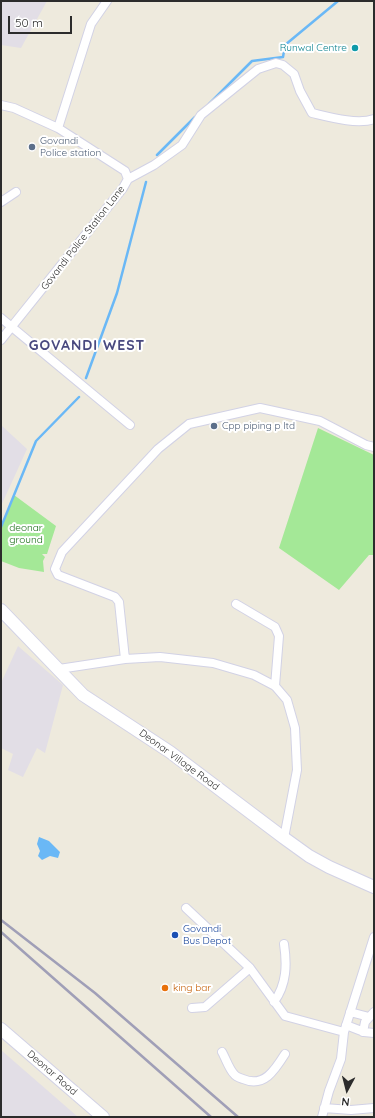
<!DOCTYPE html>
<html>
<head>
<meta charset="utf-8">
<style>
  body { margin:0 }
  #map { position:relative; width:375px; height:1118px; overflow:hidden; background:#eeeadd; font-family:Quicksand,sans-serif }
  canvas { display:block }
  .frame { position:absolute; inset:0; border:2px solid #2c2c2c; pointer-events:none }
  .north { position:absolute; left:327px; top:1070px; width:40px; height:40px; -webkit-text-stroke:3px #fff; paint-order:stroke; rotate:187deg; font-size:11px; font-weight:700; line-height:16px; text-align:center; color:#2c2c2c }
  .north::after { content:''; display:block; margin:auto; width:14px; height:18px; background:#2c2c2c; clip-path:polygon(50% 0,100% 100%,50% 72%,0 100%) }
  .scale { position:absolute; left:8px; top:16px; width:64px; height:18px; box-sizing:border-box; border:2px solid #2c2c2c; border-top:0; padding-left:5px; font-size:12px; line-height:14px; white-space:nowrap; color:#2c2c2c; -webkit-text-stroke:3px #fff; paint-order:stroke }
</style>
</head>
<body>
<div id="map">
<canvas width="375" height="1118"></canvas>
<div class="frame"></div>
<div class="north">N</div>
<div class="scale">50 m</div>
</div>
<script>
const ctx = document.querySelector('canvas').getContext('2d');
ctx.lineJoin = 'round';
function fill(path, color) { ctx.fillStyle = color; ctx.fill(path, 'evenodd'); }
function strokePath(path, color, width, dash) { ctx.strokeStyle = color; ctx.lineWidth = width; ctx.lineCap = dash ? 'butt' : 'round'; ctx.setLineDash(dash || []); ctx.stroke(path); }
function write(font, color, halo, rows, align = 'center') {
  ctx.font = font + ' Quicksand,sans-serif'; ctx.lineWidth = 4; ctx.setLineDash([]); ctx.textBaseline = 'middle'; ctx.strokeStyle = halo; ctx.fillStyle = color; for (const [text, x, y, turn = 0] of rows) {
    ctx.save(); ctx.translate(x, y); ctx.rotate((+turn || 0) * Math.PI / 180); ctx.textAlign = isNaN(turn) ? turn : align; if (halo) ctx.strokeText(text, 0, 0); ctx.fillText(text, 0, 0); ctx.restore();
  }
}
const industrial = new Path2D(`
  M1,1H47L21,48L1,45Z
  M1,425L27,449L1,506Z
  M18,646L63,685L45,753L37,748L23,777L8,770L13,754L1,748V683Z
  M1,1050L78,1117H1Z`);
const green = new Path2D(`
  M318,428L374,455V555H369L339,590L279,548Z
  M14,495L56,526L47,554H42L45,557L43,561L44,572L19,568L1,561V527Z`);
const water = new Path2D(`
  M39,837L49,841L60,852L58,858L50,856L42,860L38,856L40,851L37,844Z`);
const stream = new Path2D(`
  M209,104L252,61L283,57L285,45L338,1
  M157,155L195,117
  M86,378L117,293L146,182
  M1,527L36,441L79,397`);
const street = new Path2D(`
  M1,105L14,108L58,128
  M128,179L154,165L182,145L201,115L258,69L276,63L283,65L294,74L300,91L312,113C329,117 357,125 374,119
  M1,202L16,192
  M1,318L130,425
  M1,340L123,188L128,179L125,171L58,128L91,24L107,1
  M236,604L275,627L279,636L275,686
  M125,659L119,602L115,597L58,575L55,569L62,552L158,449L189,424L260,408L320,421L366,445L374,447
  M59,669L125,659L160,657L213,663L254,675L275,686L287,700L295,728L297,770L284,838
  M186,908L250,968L285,1016L344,1032L374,937
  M274,1002C287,984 287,964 284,944
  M192,1008L205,1007L250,968
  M350,1012L369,1017
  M346,1025L364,1032L374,1033
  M363,1032L365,1022L374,1012
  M222,1052C226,1059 229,1069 234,1074C236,1077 240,1078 243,1079C264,1088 275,1070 285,1054
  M324,1108L351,1110L374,1108
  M322,1117L329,1091L341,1059L344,1032`);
const secondary = new Path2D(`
  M1,610L83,695L170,752L284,838L309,856L329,867L374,887
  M1,1029L103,1117`);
const rail = new Path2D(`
  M1,920L95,993L238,1117
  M1,932L211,1117`);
const markers = [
  [355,48,4,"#0f9aa8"],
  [32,147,4,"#5c6f8a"],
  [214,426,4,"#5c6f8a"],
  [175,935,4,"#1a4fb4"],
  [165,988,4,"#e8710a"]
];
const cultureNames = [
  ["Runwal Centre",347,48]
];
const serviceNames = [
  ["Govandi",40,141],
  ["Police station",40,153],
  ["Cpp piping p ltd",222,426]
];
const streetNames = [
  ["Govandi Police Station Lane",83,238,-52],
  ["Deonar Village Road",179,760,36],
  ["Deonar Road",52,1073,41]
];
const parkNames = [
  ["deonar",26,528],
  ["ground",26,540]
];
const transitNames = [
  ["Govandi",183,929],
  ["Bus Depot",183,941]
];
const foodNames = [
  ["king bar",173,988]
];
const districtNames = [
  ["GOVANDI WEST",87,346]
];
fill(industrial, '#e2dee6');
fill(green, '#a4e897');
fill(water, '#6ab8f6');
strokePath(stream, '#6ab8f6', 2.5);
strokePath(street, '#d2d2e5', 10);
strokePath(secondary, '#d2d2e5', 14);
strokePath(street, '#fff', 8);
strokePath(secondary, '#fff', 12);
strokePath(rail, '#a09fb7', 2.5);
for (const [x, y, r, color] of markers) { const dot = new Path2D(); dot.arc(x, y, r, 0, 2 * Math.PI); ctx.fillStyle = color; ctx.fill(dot); strokePath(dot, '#fff', 1.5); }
write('10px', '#0d838f', '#fff', cultureNames, 'right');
write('10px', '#4e5e75', '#fff', serviceNames, 'left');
write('10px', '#2c2c2c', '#fff', streetNames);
write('10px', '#196e16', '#fff', parkNames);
write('10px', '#164399', '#fff', transitNames, 'left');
write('10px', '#c56008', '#fff', foodNames, 'left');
ctx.letterSpacing = '1px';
write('bold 14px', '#49497f', '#fff', districtNames);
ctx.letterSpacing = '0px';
</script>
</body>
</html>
